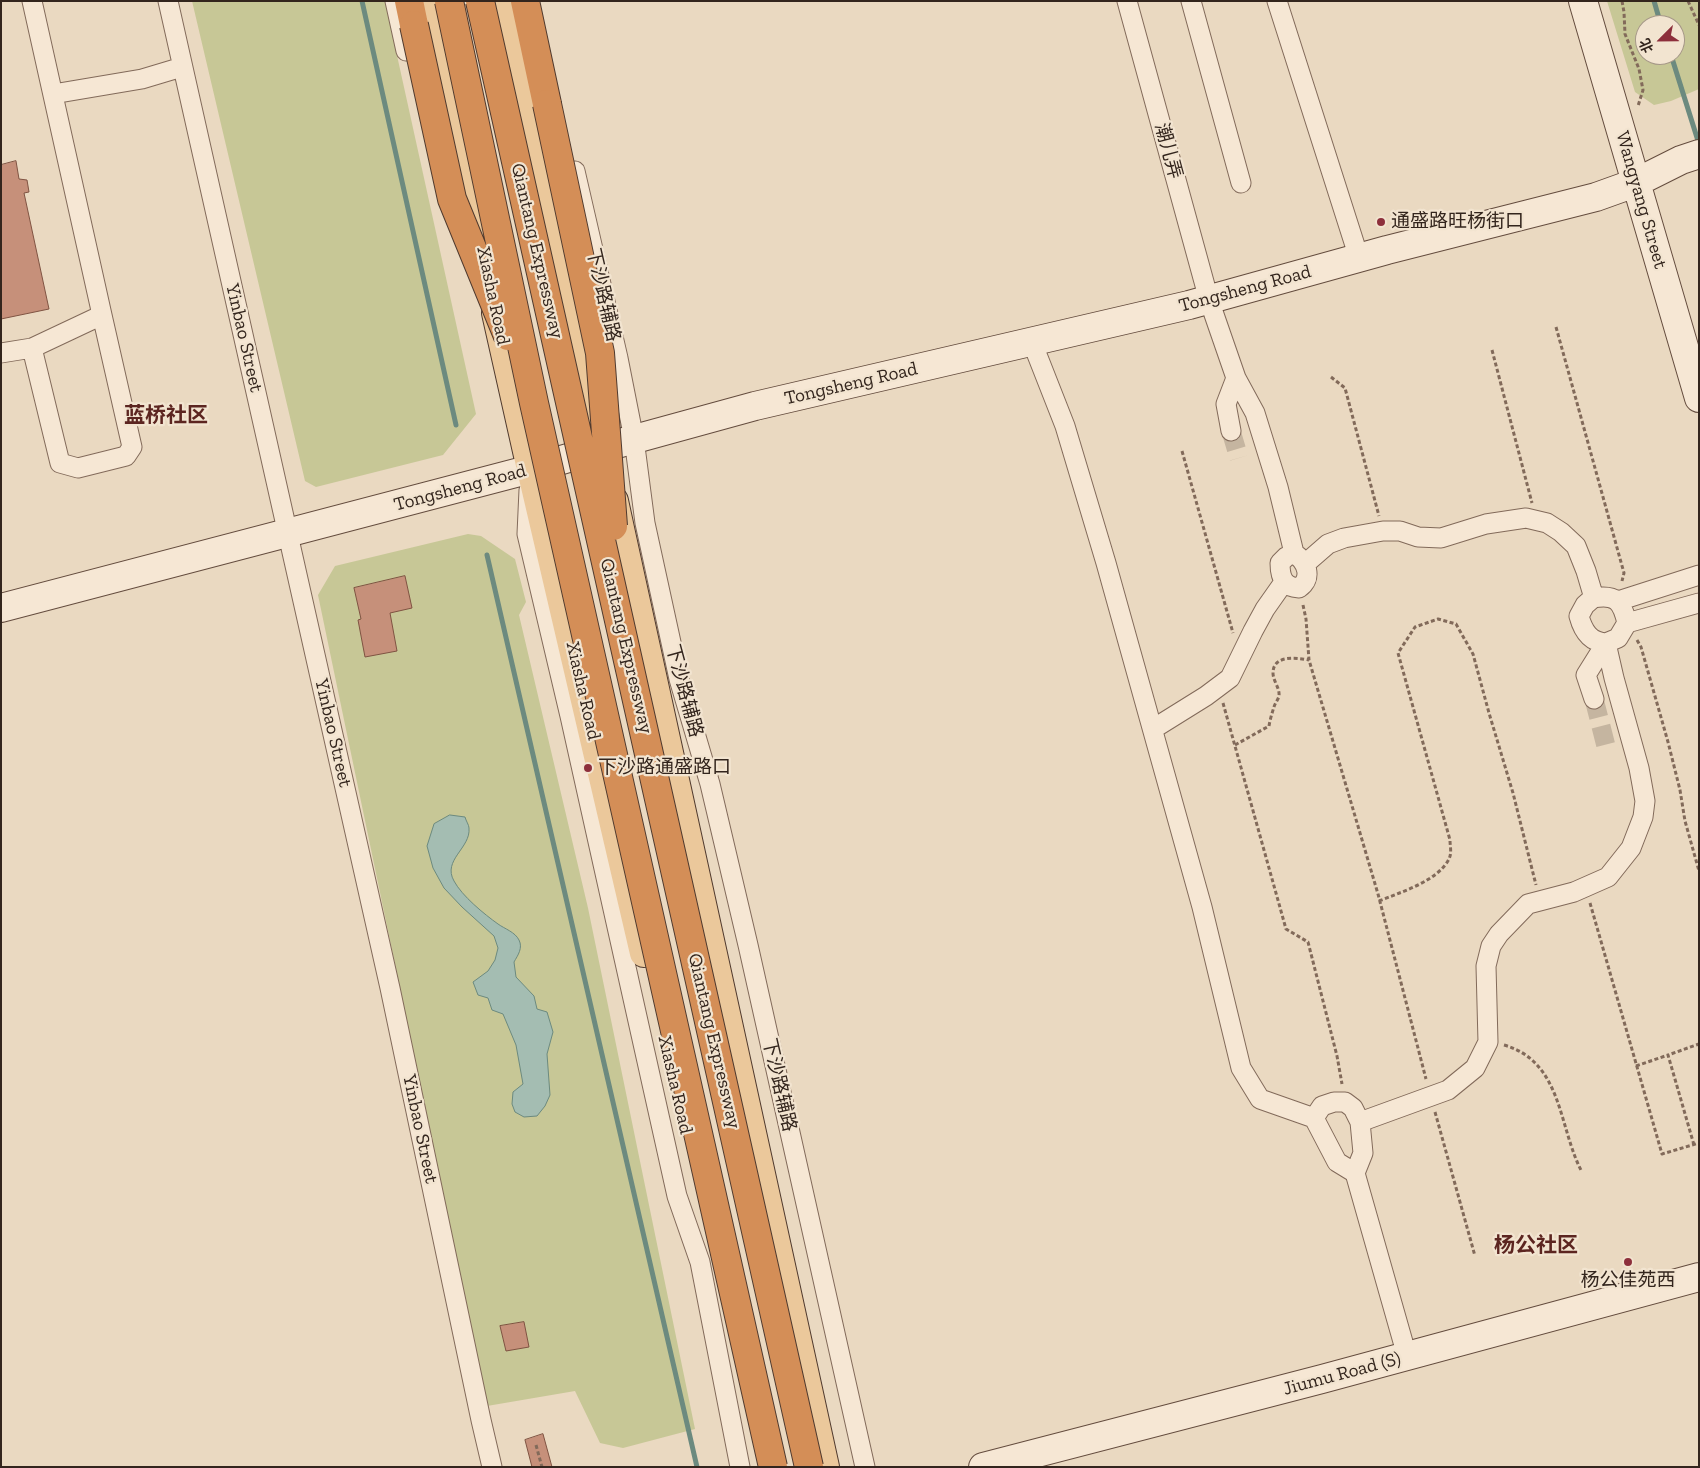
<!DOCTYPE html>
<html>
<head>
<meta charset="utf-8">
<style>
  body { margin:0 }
  #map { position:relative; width:1700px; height:1468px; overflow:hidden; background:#ead9c1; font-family:"Zilla Slab","Noto Sans SC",serif }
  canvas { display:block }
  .frame { position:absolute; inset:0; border:2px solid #33251d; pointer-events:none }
  .north { position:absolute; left:1635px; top:15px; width:50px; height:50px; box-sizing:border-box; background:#f2e4d0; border:1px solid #a69888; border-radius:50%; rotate:247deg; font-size:14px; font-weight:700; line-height:20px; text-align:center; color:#33251d }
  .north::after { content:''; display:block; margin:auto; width:18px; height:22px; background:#8d2f3b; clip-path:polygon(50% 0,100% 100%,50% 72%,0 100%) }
</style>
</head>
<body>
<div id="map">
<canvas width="1700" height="1468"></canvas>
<div class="frame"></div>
<div class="north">北</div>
</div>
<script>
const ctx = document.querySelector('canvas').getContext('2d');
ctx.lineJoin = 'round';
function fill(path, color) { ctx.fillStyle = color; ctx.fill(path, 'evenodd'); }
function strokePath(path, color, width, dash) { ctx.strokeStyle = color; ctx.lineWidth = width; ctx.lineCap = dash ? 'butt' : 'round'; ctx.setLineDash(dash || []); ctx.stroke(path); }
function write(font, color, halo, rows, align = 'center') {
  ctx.font = font + ' "Zilla Slab","Noto Sans SC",serif'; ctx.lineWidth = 4.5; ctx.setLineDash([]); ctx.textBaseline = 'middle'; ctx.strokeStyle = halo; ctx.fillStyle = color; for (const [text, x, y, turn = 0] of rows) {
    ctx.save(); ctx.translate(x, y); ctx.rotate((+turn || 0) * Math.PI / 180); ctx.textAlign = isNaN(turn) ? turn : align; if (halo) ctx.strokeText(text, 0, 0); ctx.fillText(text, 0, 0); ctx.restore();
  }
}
const green = new Path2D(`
  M192,1H385L476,414L443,455L316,487L305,481Z
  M1607,1H1699V89L1671,101L1654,105L1635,92ZM1645,25H1675V55H1645Z
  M468,534L481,536L515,559L526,602L519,615L588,908L695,1429L623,1448L600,1443L575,1391L487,1406L318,595L335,566Z`);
const water = new Path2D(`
  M450,815L465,817C466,821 469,825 469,828C471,848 442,860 454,881C462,896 484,914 498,924C505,929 515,932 519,940C523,948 518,955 514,962L516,977L534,996L537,1009L547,1012L553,1032L547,1054L550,1095L545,1106L537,1116L524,1117L515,1112L512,1104L513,1092L523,1084L516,1045L503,1014L492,1010L488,998L478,995L473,982L488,971L495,960L498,948L494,936L462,907L444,888L433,868L427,846L434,824Z`);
const stream = new Path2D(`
  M362,1L456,425
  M1654,1L1661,25
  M1671,55L1699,144
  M487,555L697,1467`);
const building = new Path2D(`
  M16,161L19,179L27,180L29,192L24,193L49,309L1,319V165Z
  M405,576L412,608L390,613L397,651L365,657L358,620L361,619L354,588Z
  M524,1322L529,1347L506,1351L500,1326Z
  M543,1434L552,1467H532L525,1440Z`);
const streetTunnel = new Path2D(`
  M1231,431L1239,458
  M1594,699L1606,746`);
const path = new Path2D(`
  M1622,1L1624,12L1625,34L1639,69L1643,90L1638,106
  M1688,1L1699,25
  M1556,327L1624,573L1622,581
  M1492,350L1532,503
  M1331,377L1345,388L1379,516
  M1182,451L1233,633
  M1303,605L1306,619L1309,660L1378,894L1426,1079
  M1637,640L1641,647L1668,742L1680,790L1685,821L1699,871
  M1223,703L1286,929L1308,942L1337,1056L1342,1084
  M1235,745L1269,726C1270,720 1272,713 1274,707C1275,703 1278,700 1279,696C1280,688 1273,681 1273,673C1273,654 1298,658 1309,660
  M1379,901C1401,892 1438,881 1449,859C1452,853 1450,846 1450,840L1398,653L1415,627L1438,619L1456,624L1473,654L1489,713L1513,793L1536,885
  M1590,903L1662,1154L1699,1143
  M1504,1045C1563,1062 1558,1127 1582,1172
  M1636,1066L1668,1055
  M1435,1112L1475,1256
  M1694,1145L1668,1055L1699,1044
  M536,1445L542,1467`);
const street = new Path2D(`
  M168,1L390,988L481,1420L492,1467
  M395,1L406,51
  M1127,1L1209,300L1236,378L1226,404L1231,431
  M1191,1L1241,183
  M1277,1L1359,258
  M53,94L142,79L182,67
  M575,171L618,358L634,439L645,523L679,679L710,784L748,945L865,1467
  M1032,342L1065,426L1106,563L1202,907L1241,1068L1260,1099L1314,1118
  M32,348L60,463L78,468L126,456L132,447L102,315
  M1,353L32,348L102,315L32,1
  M1236,378L1255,413L1278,487L1294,553L1286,557L1280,563C1280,577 1283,587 1299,588C1313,578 1307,562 1294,553
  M529,490L527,534L570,716L677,1196L700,1262L740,1467
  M1305,564L1328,544L1344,538L1383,531H1400L1418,537L1441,538L1486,524L1526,518L1547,523L1561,532L1576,546L1586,571L1594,598
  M1618,601L1699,575
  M1627,623L1699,603
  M1594,699L1586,675L1606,643
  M1153,729L1206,696L1230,678L1253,631L1265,609L1284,582
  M1355,1173L1337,1162L1314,1118L1322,1106L1334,1102H1345L1353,1108L1360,1122
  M1407,1356L1355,1173L1363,1153L1360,1122L1448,1090L1475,1068L1488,1042L1486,966L1491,946L1499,934L1528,904L1574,892L1608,877L1631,848L1643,817L1645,801L1639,768L1614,678L1606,643L1618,638L1627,623C1622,601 1616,594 1593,598L1585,605L1579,616C1583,631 1590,642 1606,643`);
const secondary = new Path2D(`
  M1583,1L1699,398
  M1,608L531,469L602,448L755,406L1189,305L1387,250L1596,197L1635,183L1681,160L1699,154
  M983,1467L1322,1379L1699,1277`);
const primary = new Path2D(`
  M428,1L485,261
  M504,1L597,425
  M496,313L531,469L644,953
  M614,501L825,1467`);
const highway = new Path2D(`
  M409,1L414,25
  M525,1L547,104`);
const highwayBridge = new Path2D(`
  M449,1L534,403L773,1467
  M480,1L809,1467
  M414,25L452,199L508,336
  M547,104L600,353L613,526`);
const markers = [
  [1381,222,5,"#8d2f3b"],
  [588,768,5,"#8d2f3b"],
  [1628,1262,5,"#8d2f3b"]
];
const streetNames = [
  ["潮儿弄",1168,151,75],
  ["Wangyang Street",1641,200,74],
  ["Qiantang Expressway",537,251,77],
  ["Tongsheng Road",1245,289,-15],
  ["下沙路辅路",603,295,77],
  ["Xiasha Road",493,296,78],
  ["Yinbao Street",244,338,77],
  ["Tongsheng Road",851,384,-13],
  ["Tongsheng Road",460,488,-15],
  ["Qiantang Expressway",626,646,77],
  ["Xiasha Road",583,691,77],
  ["下沙路辅路",684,691,75],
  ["Yinbao Street",333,733,77],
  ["Qiantang Expressway",714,1041,77],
  ["Xiasha Road",675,1085,77],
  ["下沙路辅路",779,1085,77],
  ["Yinbao Street",420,1129,78],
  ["Jiumu Road (S)",1342,1374,-15]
];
const poiNames = [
  ["通盛路旺杨街口",1391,222],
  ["下沙路通盛路口",598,768],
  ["杨公佳苑西",1628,1281,"center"]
];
const quarterNames = [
  ["蓝桥社区",166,416],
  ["杨公社区",1536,1246]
];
fill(green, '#c7c796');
fill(water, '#a4bdb2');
strokePath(water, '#6c8a7f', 1);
strokePath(stream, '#6c8a7f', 5);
fill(building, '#c6907a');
strokePath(building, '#7f5342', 1);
strokePath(streetTunnel, '#c5b5a0', 19, [19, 9]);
strokePath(street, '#826a5a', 21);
strokePath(secondary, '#644c3e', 30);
strokePath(primary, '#503a2e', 30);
strokePath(highway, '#503a2e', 30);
strokePath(path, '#826a5a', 3, [4, 2.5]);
strokePath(street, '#f6e7d4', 19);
strokePath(secondary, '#f6e7d4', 28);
strokePath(primary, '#ebc89b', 28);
strokePath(highway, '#d48e57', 28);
strokePath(highwayBridge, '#503a2e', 30, []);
strokePath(highwayBridge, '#d48e57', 28);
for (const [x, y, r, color] of markers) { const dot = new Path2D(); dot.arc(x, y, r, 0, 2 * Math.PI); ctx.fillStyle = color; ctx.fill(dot); strokePath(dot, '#f2e4d0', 2); }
write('19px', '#33251d', '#f2e4d0', streetNames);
write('19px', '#33251d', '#f2e4d0', poiNames, 'left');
write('bold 21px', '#5c2520', '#f2e4d0', quarterNames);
</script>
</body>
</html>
